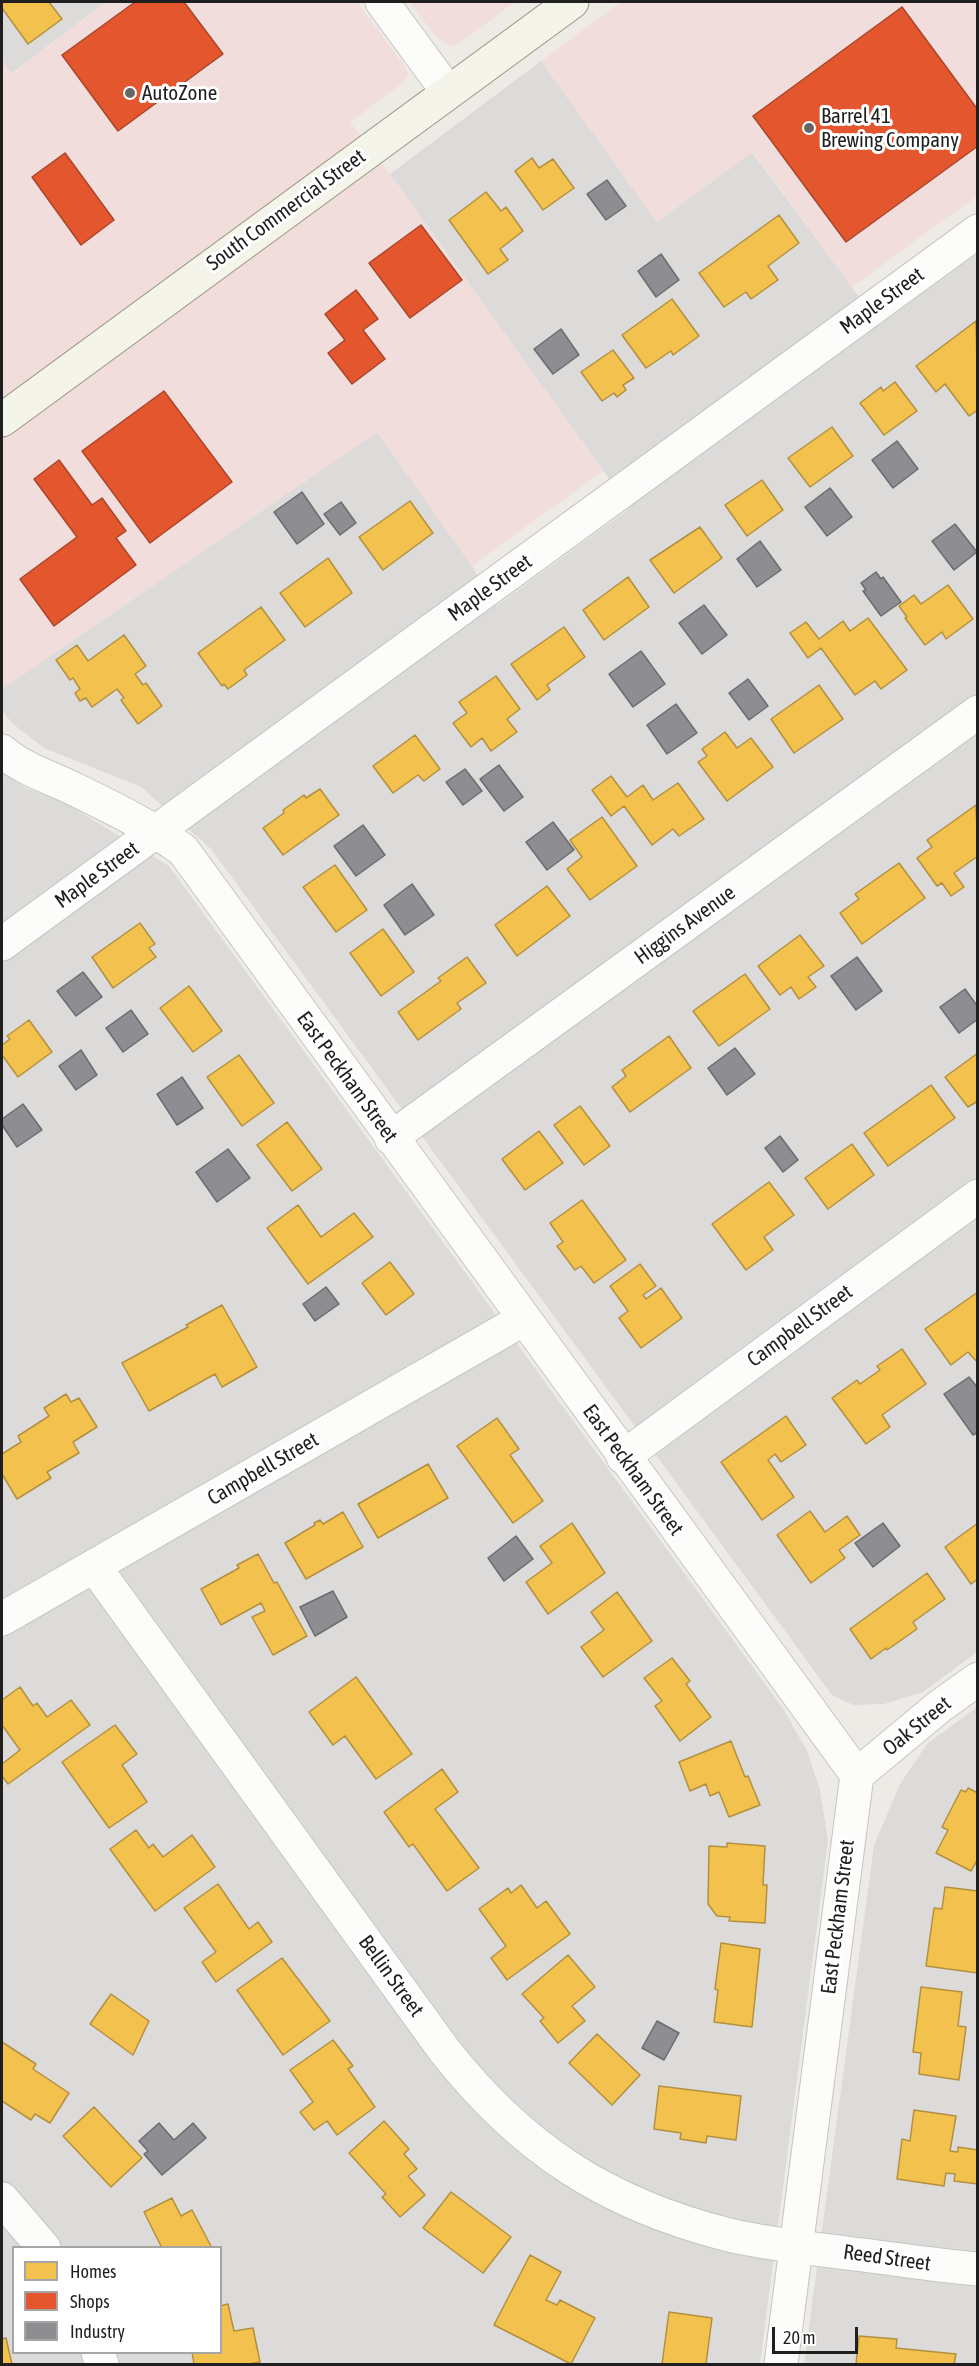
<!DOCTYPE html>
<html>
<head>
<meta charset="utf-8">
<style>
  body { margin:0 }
  #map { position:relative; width:979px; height:2366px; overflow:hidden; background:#eeebe7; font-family:"Asap Condensed",sans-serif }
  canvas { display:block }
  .frame { position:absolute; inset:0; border:3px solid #1f1f1f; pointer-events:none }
  .legend { position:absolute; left:12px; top:2246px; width:210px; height:108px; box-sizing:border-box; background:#fff; border:2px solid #a5a5a5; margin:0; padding:8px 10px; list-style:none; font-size:18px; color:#1f1f1f }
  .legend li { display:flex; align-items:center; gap:12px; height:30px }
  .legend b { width:30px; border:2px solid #a5a5a5 }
  .scale { position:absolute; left:772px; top:2327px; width:86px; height:27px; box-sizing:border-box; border:3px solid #1f1f1f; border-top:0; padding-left:8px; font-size:18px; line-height:21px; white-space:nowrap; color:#1f1f1f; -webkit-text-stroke:4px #fff; paint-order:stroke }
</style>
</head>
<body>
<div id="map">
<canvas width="979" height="2366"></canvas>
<div class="frame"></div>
<ul class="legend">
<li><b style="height:16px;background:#f2c14e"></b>Homes</li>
<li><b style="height:16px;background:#e4572e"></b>Shops</li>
<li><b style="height:16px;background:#8d8d92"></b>Industry</li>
</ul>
<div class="scale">20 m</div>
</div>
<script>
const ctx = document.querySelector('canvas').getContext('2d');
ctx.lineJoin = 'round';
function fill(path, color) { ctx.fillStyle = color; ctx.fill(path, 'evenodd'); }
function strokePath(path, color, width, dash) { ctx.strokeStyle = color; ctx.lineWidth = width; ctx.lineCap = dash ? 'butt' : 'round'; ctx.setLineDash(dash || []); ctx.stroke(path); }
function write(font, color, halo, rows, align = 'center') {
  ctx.font = font + ' "Asap Condensed",sans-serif'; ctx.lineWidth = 6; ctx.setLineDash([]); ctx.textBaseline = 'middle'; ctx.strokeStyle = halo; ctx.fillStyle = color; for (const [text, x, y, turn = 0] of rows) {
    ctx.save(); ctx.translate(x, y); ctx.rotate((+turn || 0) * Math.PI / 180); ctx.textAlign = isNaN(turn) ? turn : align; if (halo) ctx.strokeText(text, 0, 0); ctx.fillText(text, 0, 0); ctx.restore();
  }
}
const residential = new Path2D(`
  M2,2H106L11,74L2,60Z
  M541,61L657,222L752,152L852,287L878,326L977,253V1652L923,1692L884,1704L853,1705L832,1695L211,849L141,787L44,748L13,724L2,711V689L377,432L472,566L496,606L630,508L390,174Z
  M2,771L24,787L65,803L169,866L784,1710L807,1751L820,1790L828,1841L760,2364H2ZM14,2248H220V2352H14Z
  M977,1707V2364H804L874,1845L900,1784L927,1744Z`);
const commercial = new Path2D(`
  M106,2H357L404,65L408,74L405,81L350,122L390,174L603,471L472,566L377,432L2,689V60L12,74Z
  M410,2H515L457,45L450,46L436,37Z
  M621,2H977V196L852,287L753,152L657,222L541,61Z`);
const homes = new Path2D(`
  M2,2H49L62,19L28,44L2,8Z
  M532,158L539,168L553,159L574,188L543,210L515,171Z
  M486,192L501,211L506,207L523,231L500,249L508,260L488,274L449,220Z
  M779,215L799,243L768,266L778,280L751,299L746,292L724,307L699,273Z
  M672,299L699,336L673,355L671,351L646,368L622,335Z
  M976,321L978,410L969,416L945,384L936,392L916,366Z
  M613,350L634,378L623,385L626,390L617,397L614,393L602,401L581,372Z
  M895,382L917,411L884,435L860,403L881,387L883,391Z
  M832,427L853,456L810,487L788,458Z
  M762,480L783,510L747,536L725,505Z
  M410,501L433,533L383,570L359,537Z
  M700,527L722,558L674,593L650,560Z
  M328,558L352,593L305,627L280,593Z
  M628,577L649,607L604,640L583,610Z
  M948,585L973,619L946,639L942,632L925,645L905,618L907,617L899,606L914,595L921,604Z
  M261,607L285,640L244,670L247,675L228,689L224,684L222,686L198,653Z
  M868,618L907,670L881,689L875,681L855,695L821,648L808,658L790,633L806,622L819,639L843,621L850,631Z
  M564,627L585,657L547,685L550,690L537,700L511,664Z
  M124,635L146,666L135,674L143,685L146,683L162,706L138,724L121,700L124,698L117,689L92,707L86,698L80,701L75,693L80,689L73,678L70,680L56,660L77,645L88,661Z
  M496,676L520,709L507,719L517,732L491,751L482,738L471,747L453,723L467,713L459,702Z
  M819,685L843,719L794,753L771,719Z
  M725,732L737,748L751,738L773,767L727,801L698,762L707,756L702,749Z
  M415,735L440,769L424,781L418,775L393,793L373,766Z
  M611,776L627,797L643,785L653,800L678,783L704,819L679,836L673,829L652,845L624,806L611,816L592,790Z
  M320,789L339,815L283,855L263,828L284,813L283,810L304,795L306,798Z
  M976,805L978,856L954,873L964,887L951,896L942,883L937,886L917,858L932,847L927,840Z
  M602,817L637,866L590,900L567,869L582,857L570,840Z
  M899,863L925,898L862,944L840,913L859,899L855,894Z
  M335,865L367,910L336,932L303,887Z
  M547,886L570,916L517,956L495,925Z
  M140,923L155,944L149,948L156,957L113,988L92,957Z
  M383,929L414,972L381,996L350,953Z
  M800,935L824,966L808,977L816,987L799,999L791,987L780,995L758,966Z
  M467,957L486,983L457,1003L461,1009L418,1040L398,1012L441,981L438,978Z
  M745,974L770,1009L719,1046L693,1011Z
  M189,986L222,1031L193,1052L160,1008Z
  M29,1020L52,1052L18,1077L2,1055V1045L10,1039L7,1036Z
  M669,1036L691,1068L630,1112L612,1087L626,1076L622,1070Z
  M978,1053V1101L968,1107L945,1077Z
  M239,1055L274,1103L242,1126L207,1077Z
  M931,1085L955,1118L888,1166L864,1133Z
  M580,1106L610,1146L584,1165L554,1125Z
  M287,1122L322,1169L292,1191L257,1145Z
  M539,1131L563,1163L525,1190L502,1159Z
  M852,1144L874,1175L828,1209L805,1178Z
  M769,1182L794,1215L764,1237L773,1250L746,1270L712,1224Z
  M582,1200L626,1260L594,1283L581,1266L575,1270L557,1246L563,1242L550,1223Z
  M298,1205L321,1237L354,1213L373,1237L308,1284L267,1228Z
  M390,1262L414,1294L386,1315L362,1283Z
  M640,1264L656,1286L643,1295L646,1299L661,1288L682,1318L641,1348L619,1318L628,1311L610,1286Z
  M978,1292V1363L968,1352L951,1365L925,1329Z
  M222,1305L257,1367L222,1387L215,1374L149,1411L122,1363L188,1327L186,1325Z
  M902,1349L926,1384L882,1415L890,1427L866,1444L832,1398L857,1380L860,1384L880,1370L877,1366Z
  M66,1394L71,1402L79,1398L97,1427L73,1442L79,1453L47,1472L51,1478L17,1499L2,1474V1454L21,1442L18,1436L49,1416L44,1408Z
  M786,1416L806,1445L781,1462L775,1454L768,1460L794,1497L762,1520L721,1462Z
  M497,1418L519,1449L510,1455L543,1501L513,1523L457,1446Z
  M428,1464L448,1498L378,1538L358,1504Z
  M810,1511L825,1532L847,1516L860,1535L839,1550L845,1558L811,1583L777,1535Z
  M343,1512L363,1547L306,1579L285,1543L315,1525L314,1523L320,1520L323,1524Z
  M572,1523L605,1573L548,1614L526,1582L552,1563L540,1546Z
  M978,1523V1579L971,1584L945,1547Z
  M258,1554L274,1583L277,1582L307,1636L273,1655L252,1617L265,1611L261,1603L221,1625L201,1589L239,1568L237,1565Z
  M927,1573L945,1599L913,1622L917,1629L887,1650L886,1648L871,1659L850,1629Z
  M617,1592L652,1641L603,1677L581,1647L604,1630L591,1612Z
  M672,1658L690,1681L686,1684L711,1717L680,1741L655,1706L662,1701L644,1678Z
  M356,1677L412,1754L376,1779L345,1736L333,1745L309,1712Z
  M20,1687L33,1706L37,1703L47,1717L71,1700L90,1725L8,1784L2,1776V1764L20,1750L2,1725V1700Z
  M115,1725L137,1754L122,1765L147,1802L109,1828L62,1762Z
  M731,1741L745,1777L748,1776L760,1805L729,1817L719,1792L710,1796L706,1784L690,1791L679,1762Z
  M442,1769L458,1792L435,1809L479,1868L447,1891L413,1844L409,1847L384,1812Z
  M968,1788L978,1793V1859L971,1871L936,1853L948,1830L942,1827L961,1790L966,1792Z
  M136,1830L149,1848L153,1844L163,1857L192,1835L215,1867L155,1911L110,1849Z
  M727,1843L765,1846L763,1885H767L765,1923L729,1921L730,1917L717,1916L708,1904L709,1846L727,1847Z
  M218,1884L249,1929L258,1922L272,1942L216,1982L202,1962L216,1952L184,1908Z
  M521,1885L537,1908L546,1901L570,1934L507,1980L491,1958L506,1946L479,1909L508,1888L511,1893Z
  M945,1887L978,1891V1973L926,1966L934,1908L942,1909Z
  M721,1943L760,1949L752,2027L714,2022L718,1990L715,1989Z
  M568,1955L595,1987L572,2006L585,2021L558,2043L540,2021L544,2018L522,1994Z
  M282,1958L330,2021L283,2055L237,1990Z
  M921,1987L962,1992L958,2026L966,2027L959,2080L919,2074L921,2053L913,2052Z
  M111,1994L149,2021L133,2055L90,2024Z
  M597,2034L640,2075L612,2105L569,2063Z
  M333,2040L353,2066L348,2069L375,2107L337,2135L327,2121L314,2130L300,2112L313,2102L290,2070Z
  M2,2042L36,2064L33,2069L69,2093L50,2123L35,2114L31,2120L2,2101Z
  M659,2086L741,2096L736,2140L707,2136L706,2143L680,2139L681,2133L654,2129Z
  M94,2107L142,2158L111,2187L63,2136Z
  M914,2110L956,2116L950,2151L958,2152V2147L978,2150V2184L954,2181L955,2174L946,2173L944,2186L897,2179L902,2139L910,2141Z
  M384,2121L409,2149L404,2154L417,2169L408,2176L425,2195L400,2217L382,2197L386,2194L349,2153Z
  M451,2192L511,2237L483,2273L423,2228Z
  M172,2198L181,2216L192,2210L212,2248H162L144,2212Z
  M530,2255L561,2272L546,2300L557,2305L560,2300L595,2318L571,2364L494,2325Z
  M228,2304L234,2331L253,2328L260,2362L248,2364H194L192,2352H220V2306Z
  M669,2312L712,2318L706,2364H662Z
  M859,2336L897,2339L896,2348L956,2354L954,2364H856Z
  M6,2338L12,2364H2V2339Z`);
const shops = new Path2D(`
  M135,2H184L223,54L118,131L62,55Z
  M902,7L978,110V146L846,242L753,116Z
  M65,153L114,220L81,245L32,177Z
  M421,225L462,280L410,318L369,263Z
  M356,290L378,319L363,330L385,359L352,384L328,353L345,340L325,314Z
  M164,391L232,482L150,543L82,451Z
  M59,460L92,505L102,498L126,531L116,538L136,565L54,626L20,579L77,537L34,479Z`);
const industry = new Path2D(`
  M607,180L626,206L606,220L587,194Z
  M661,254L679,280L656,297L638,271Z
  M561,329L579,355L553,374L534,349Z
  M897,441L918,469L893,488L872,460Z
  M830,488L852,517L827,536L805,507Z
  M302,492L324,524L297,544L274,512Z
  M341,502L356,523L340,535L324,514Z
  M955,524L977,552L954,570L932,541Z
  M760,541L781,570L757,587L737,559Z
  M876,572L881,579L883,577L901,602L881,616L863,591L866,590L861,583Z
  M704,605L727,635L702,654L679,623Z
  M641,651L665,684L633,707L609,674Z
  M748,679L768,706L749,720L729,693Z
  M676,704L697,733L667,754L647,725Z
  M499,765L523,797L504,811L480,779Z
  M465,769L482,791L463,805L446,782Z
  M553,822L574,850L547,870L526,842Z
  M363,825L385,855L356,876L334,846Z
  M412,884L434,915L405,935L384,905Z
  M857,957L882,991L856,1010L831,976Z
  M83,972L102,997L76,1016L57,991Z
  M965,989L978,1007V1019L959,1033L940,1007Z
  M131,1010L148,1034L123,1052L106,1028Z
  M735,1048L755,1074L727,1095L708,1068Z
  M81,1050L97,1075L76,1090L59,1066Z
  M182,1077L203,1108L177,1125L157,1094Z
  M23,1104L42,1130L17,1147L2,1125V1119Z
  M780,1136L798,1160L783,1172L765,1148Z
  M228,1149L250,1178L217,1202L196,1172Z
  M326,1287L339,1304L315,1321L303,1304Z
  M969,1377L978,1388V1432L973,1435L944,1394Z
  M883,1523L900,1546L873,1567L855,1543Z
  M516,1536L533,1559L504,1581L488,1558Z
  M333,1591L347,1617L315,1636L300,1607Z
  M657,2021L679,2033L664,2060L642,2048Z
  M159,2123L174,2140L193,2123L206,2138L162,2175L144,2154L148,2151L139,2141Z`);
const minor = new Path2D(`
  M382,2L448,92
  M2,751C21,768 49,777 72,788C111,807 148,825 183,850C407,1159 631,1468 857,1775
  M2,944L978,231
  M391,1138L978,712
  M623,1457L978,1196
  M94,1566L444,2050C522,2149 606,2204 729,2235C767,2244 807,2248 846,2253C890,2258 933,2265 978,2269
  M2,1619L524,1319
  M2,2199L44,2248
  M98,2352L102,2364`);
const tertiary = new Path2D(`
  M781,2364L857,1775L940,1706L978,1679`);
const secondary = new Path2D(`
  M2,420L572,2`);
const markers = [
  [130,93,6,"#676665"],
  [809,128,6,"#676665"]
];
const poiNames = [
  ["AutoZone",142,93],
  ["Barrel 41",821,116],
  ["Brewing Company",821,140]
];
const streetNames = [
  ["South Commercial Street",286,210,-36],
  ["Maple Street",882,301,-36],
  ["Maple Street",490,588,-36],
  ["Maple Street",97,875,-36],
  ["Higgins Avenue",685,925,-36],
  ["East Peckham Street",347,1077,54],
  ["Campbell Street",800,1326,-36],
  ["Campbell Street",263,1469,-30],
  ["East Peckham Street",633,1470,54],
  ["Oak Street",917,1726,-39],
  ["East Peckham Street",838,1917,-83],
  ["Bellin Street",391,1976,54],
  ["Reed Street",887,2258,8]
];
fill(residential, '#dddbd9');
fill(commercial, '#f1dddb');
fill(homes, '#f2c14e');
strokePath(homes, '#b39040', 1.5);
fill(shops, '#e4572e');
strokePath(shops, '#a9462a', 1.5);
fill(industry, '#8d8d92');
strokePath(industry, '#6c6c70', 1.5);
strokePath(minor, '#c6c5c3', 35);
strokePath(tertiary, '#c6c5c3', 35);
strokePath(secondary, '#97987e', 35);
strokePath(minor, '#fcfcfb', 33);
strokePath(tertiary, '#fcfcfb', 33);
strokePath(secondary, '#f4f4ea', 33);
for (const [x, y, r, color] of markers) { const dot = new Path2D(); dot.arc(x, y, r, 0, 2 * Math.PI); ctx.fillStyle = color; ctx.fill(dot); strokePath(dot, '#fff', 2); }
write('21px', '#1f1f1f', '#fff', poiNames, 'left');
write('21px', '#1f1f1f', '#fff', streetNames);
</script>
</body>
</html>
